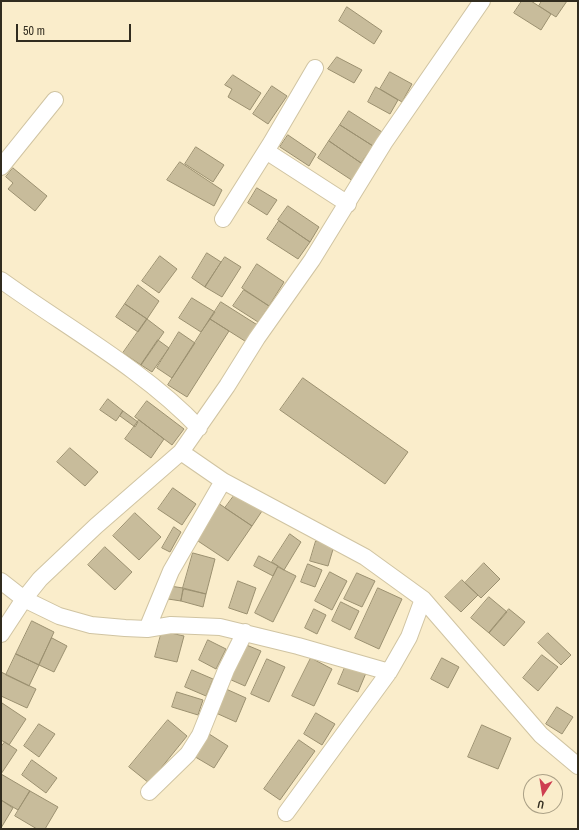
<!DOCTYPE html>
<html>
<head>
<meta charset="utf-8">
<style>
  body { margin:0 }
  #map { position:relative; width:579px; height:830px; overflow:hidden; background:#faedcb; font-family:"Archivo Narrow",sans-serif }
  canvas { display:block }
  .frame { position:absolute; inset:0; border:2px solid #312c1f; pointer-events:none }
  .north { position:absolute; left:523px; top:774px; width:40px; height:40px; box-sizing:border-box; background:#faedcb; border:1px solid #aaa086; border-radius:50%; rotate:192deg; font-size:11px; font-weight:700; line-height:16px; text-align:center; color:#312c1f }
  .north::after { content:''; display:block; margin:auto; width:14px; height:18px; background:#ce3e51; clip-path:polygon(50% 0,100% 100%,50% 72%,0 100%) }
  .scale { position:absolute; left:16px; top:24px; width:115px; height:18px; box-sizing:border-box; border:2px solid #312c1f; border-top:0; padding-left:5px; font-size:12px; line-height:14px; white-space:nowrap; color:#312c1f; -webkit-text-stroke:3px #faedcb; paint-order:stroke }
</style>
</head>
<body>
<div id="map">
<canvas width="579" height="830"></canvas>
<div class="frame"></div>
<div class="north">U</div>
<div class="scale">50 m</div>
</div>
<script>
const ctx = document.querySelector('canvas').getContext('2d');
ctx.lineJoin = 'round';
function fill(path, color) { ctx.fillStyle = color; ctx.fill(path, 'evenodd'); }
function strokePath(path, color, width, dash) { ctx.strokeStyle = color; ctx.lineWidth = width; ctx.lineCap = dash ? 'butt' : 'round'; ctx.setLineDash(dash || []); ctx.stroke(path); }
const building = new Path2D(`
  M522,1H531L551,14L541,30L514,13Z
  M542,1H567L556,17L539,6Z
  M347,7L382,31L374,44L339,21Z
  M337,57L362,70L354,83L328,69Z
  M390,72L412,84L402,102L380,89Z
  M233,75L261,93L250,110L228,97L232,89L225,85Z
  M272,86L287,96L268,124L253,114Z
  M376,87L398,100L390,114L368,102Z
  M349,111L382,132L373,146L340,125Z
  M340,125L373,146L361,163L329,141Z
  M288,135L316,154L309,166L280,147Z
  M329,141L364,165L353,181L318,158Z
  M196,147L224,165L213,182L185,164Z
  M180,162L222,190L214,206L167,180Z
  M13,168L47,196L35,211L8,189L13,183L6,177Z
  M257,188L277,200L267,215L248,203Z
  M288,206L319,227L310,242L278,220Z
  M279,221L310,242L298,259L267,239Z
  M207,253L221,262L205,287L192,278Z
  M160,256L177,269L159,293L142,281Z
  M225,257L241,267L222,297L205,287Z
  M257,264L284,282L269,306L242,288Z
  M138,285L159,301L147,319L125,304Z
  M244,290L269,306L258,322L233,306Z
  M192,298L215,312L201,332L179,318Z
  M221,302L259,326L248,343L210,319Z
  M125,304L147,319L138,332L116,317Z
  M147,319L164,332L141,365L123,353Z
  M210,319L229,331L187,397L168,385Z
  M179,332L195,343L172,378L157,368Z
  M158,340L169,348L152,372L141,365Z
  M303,378L408,452L385,484L280,410Z
  M108,399L123,411L116,421L100,410Z
  M147,401L184,429L172,445L135,417Z
  M123,411L138,422L135,427L120,416Z
  M139,420L164,439L151,458L125,439Z
  M70,448L98,472L85,486L57,462Z
  M173,488L196,504L182,525L158,509Z
  M236,493L262,511L252,526L225,508Z
  M218,503L252,526L228,561L195,539Z
  M135,513L161,537L139,560L113,536Z
  M174,527L181,532L170,552L162,548Z
  M290,534L301,542L284,570L272,562Z
  M316,541L334,546L328,566L310,561Z
  M105,547L132,572L115,590L88,565Z
  M193,553L215,559L206,594L183,588Z
  M259,556L278,566L273,576L254,566Z
  M484,563L500,579L481,598L465,583Z
  M308,564L322,570L315,587L301,582Z
  M278,567L296,576L273,622L255,613Z
  M330,572L347,581L332,610L315,601Z
  M357,573L375,581L362,607L344,599Z
  M462,580L478,595L461,612L445,597Z
  M238,581L256,588L247,614L229,608Z
  M170,586L183,588L181,601L168,599Z
  M378,588L402,599L379,649L355,638Z
  M184,589L206,594L203,607L181,601Z
  M489,597L507,612L489,633L471,618Z
  M341,602L359,611L350,630L332,621Z
  M314,609L326,615L317,634L305,628Z
  M509,609L525,622L504,646L489,633Z
  M32,621L54,632L39,665L16,654Z
  M162,631L184,636L177,662L155,657Z
  M548,633L571,655L561,665L538,643Z
  M52,638L67,646L54,672L39,665Z
  M208,640L226,649L216,669L199,660Z
  M244,644L261,651L245,686L229,679Z
  M16,654L39,665L29,686L6,675Z
  M542,655L558,667L538,691L523,678Z
  M311,658L332,669L314,706L292,696Z
  M442,658L459,667L448,688L431,679Z
  M267,659L285,667L269,702L251,694Z
  M346,665L366,673L358,692L338,684Z
  M192,670L213,679L206,696L185,687Z
  M1,672L36,689L27,708L1,696Z
  M226,689L246,698L236,722L216,713Z
  M177,692L203,700L198,715L172,707Z
  M2,703L26,719L9,745L1,740Z
  M557,707L573,717L562,734L546,724Z
  M316,713L335,724L322,745L304,734Z
  M168,720L187,736L149,783L129,767Z
  M39,724L55,734L39,757L24,746Z
  M482,725L511,738L498,769L468,757Z
  M206,732L228,746L214,768L192,755Z
  M299,740L315,751L280,800L264,789Z
  M5,742L17,750L1,774V747Z
  M32,760L57,778L46,793L22,775Z
  M1,774L30,791L18,810L1,800Z
  M30,791L58,807L45,829H37L15,816Z
  M1,800L13,808L1,828Z`);
const street = new Path2D(`
  M266,151L348,204
  M1,167L55,100
  M223,219L271,143L315,68
  M1,280C66,327 143,369 199,428
  M181,452L223,481L365,557L423,599L541,735L578,766
  M1,581L24,599L59,616L91,625L125,628L147,629L171,625L220,627L298,646L389,672
  M147,629L171,571L223,481
  M1,634L24,599L40,579L96,526L181,452L227,386L257,338L312,260L384,143L482,1
  M149,792L188,754L200,735L226,670L245,632
  M286,813L389,672L409,637L423,599`);
fill(building, '#c8bc9b');
strokePath(building, '#9b9070', 1);
strokePath(street, '#d0c4a2', 18);
strokePath(street, '#fff', 16);
</script>
</body>
</html>
